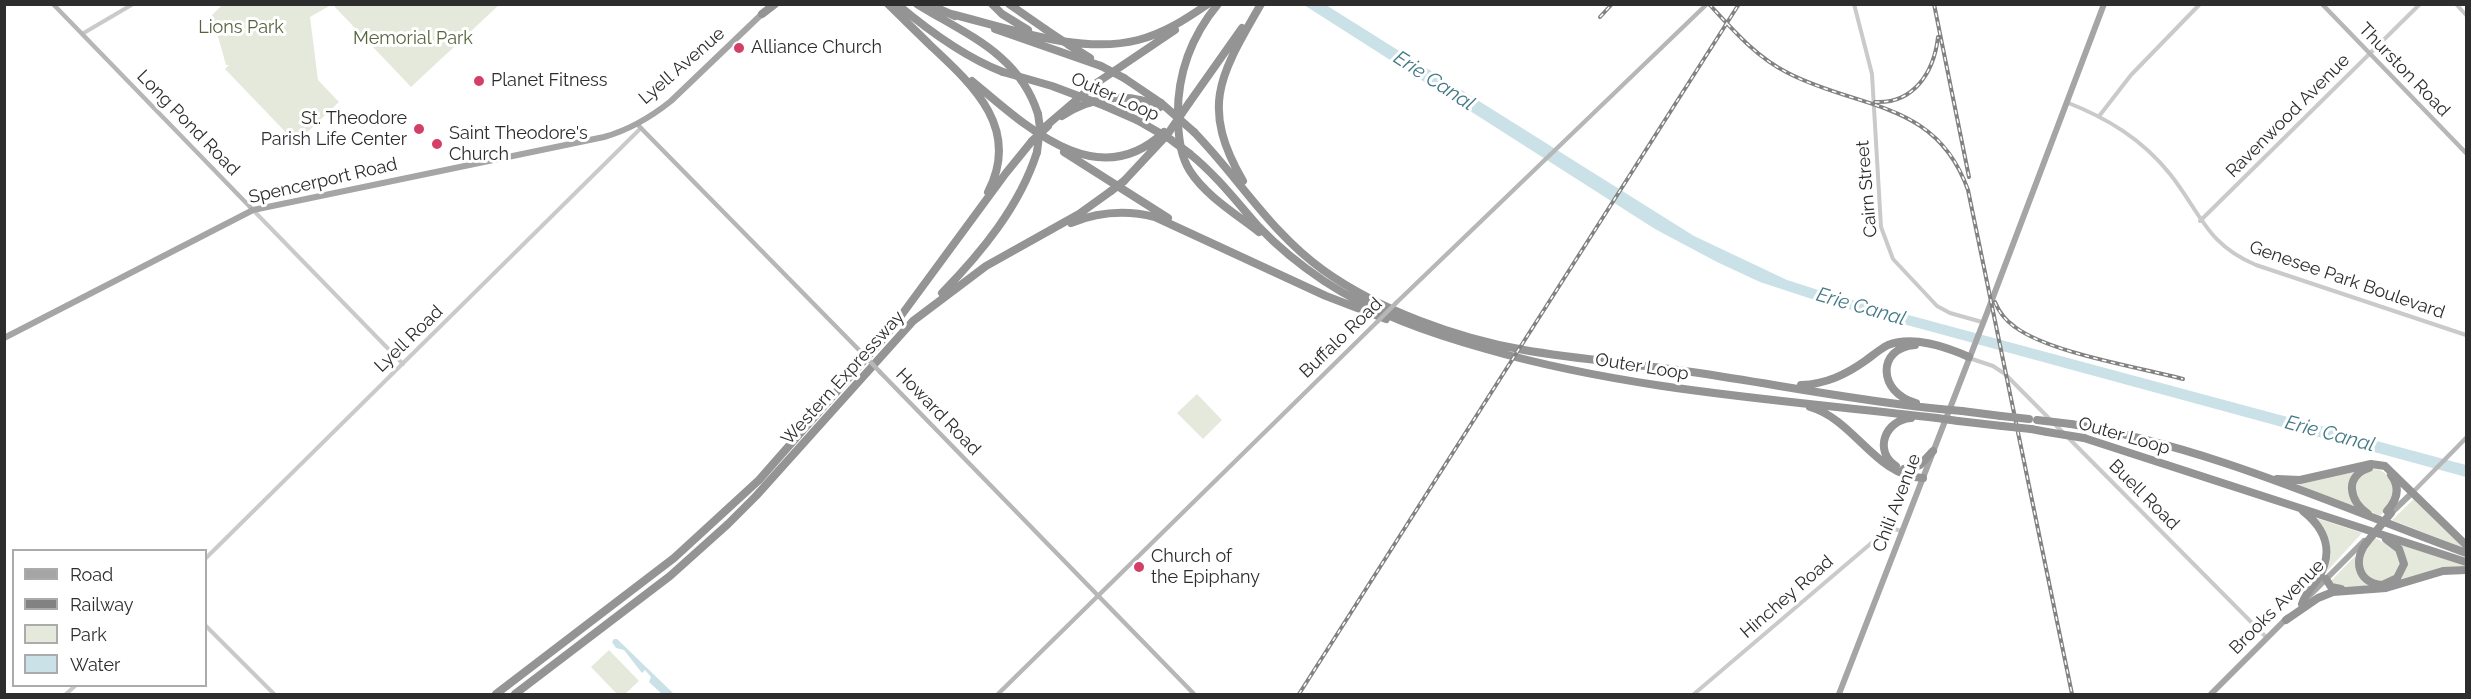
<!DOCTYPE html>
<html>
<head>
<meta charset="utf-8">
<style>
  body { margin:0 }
  #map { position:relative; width:2471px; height:699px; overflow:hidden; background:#fff; font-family:Raleway,sans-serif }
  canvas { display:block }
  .frame { position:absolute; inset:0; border:6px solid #2d2d2d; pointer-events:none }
  .legend { position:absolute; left:12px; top:549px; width:195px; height:138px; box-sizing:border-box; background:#fff; border:2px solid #ababab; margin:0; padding:8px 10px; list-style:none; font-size:18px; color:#2d2d2d }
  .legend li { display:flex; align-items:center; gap:12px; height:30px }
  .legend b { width:30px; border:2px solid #ababab }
</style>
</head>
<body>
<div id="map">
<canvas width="2471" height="699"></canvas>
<div class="frame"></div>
<ul class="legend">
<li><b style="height:8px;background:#a5a5a5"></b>Road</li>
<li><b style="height:8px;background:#828282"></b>Railway</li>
<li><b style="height:16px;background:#e5e9db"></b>Park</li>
<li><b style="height:16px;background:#c9e1e7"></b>Water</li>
</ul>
</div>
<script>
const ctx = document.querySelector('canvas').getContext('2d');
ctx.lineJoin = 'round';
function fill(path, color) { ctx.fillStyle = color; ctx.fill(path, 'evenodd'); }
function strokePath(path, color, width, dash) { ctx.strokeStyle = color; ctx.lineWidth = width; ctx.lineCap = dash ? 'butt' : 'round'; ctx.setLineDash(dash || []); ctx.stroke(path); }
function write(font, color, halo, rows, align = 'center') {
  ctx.font = font + ' Raleway,sans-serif'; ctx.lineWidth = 6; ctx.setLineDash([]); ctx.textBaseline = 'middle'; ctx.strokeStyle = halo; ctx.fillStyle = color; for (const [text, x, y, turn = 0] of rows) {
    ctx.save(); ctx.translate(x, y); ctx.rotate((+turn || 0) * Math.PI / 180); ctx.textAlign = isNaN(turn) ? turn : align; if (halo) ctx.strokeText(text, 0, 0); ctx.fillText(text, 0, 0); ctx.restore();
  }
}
const green = new Path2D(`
  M222,5H331L310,17L318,80L339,102L296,143L225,69L229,65H226L212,15Z
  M333,5H499L411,87Z
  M1197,394L1222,420L1203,439L1177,413Z
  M2360,469L2353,479L2356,507L2284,481Z
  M2373,469C2388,470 2390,479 2395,491L2386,509L2380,516L2362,507L2353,490L2356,480Z
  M2415,498L2466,547V549L2392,520Z
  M2316,518L2362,533L2319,580L2328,557Z
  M2375,538L2397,549L2402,563L2399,573L2380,584L2362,573V552Z
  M2399,544L2466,566V568L2393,585L2404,571Z
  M2355,556L2356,559L2374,587H2339L2330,582Z
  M609,650L639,681L625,694H617L591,667Z`);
const water = new Path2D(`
  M1304,5H1326L1694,236L1787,280L1834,295L2466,465V477L1815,300L1760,282L1717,262L1655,229Z
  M614,639H617L674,694H662L649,682L651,677L645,670L642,673L624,650L616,648L612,642Z`);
const tertiary = new Path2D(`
  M1854,4L1872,74L1881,227L1893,259L1937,306L1950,313L1982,322
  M2456,4L2466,15
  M82,34L133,4
  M2066,102C2107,118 2142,139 2170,174C2201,213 2206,244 2256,265L2466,335
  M2100,115L2131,75L2200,4
  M253,210L403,364
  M2200,221L2420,4
  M1969,358L1993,366L2005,374L2267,638
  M206,558L641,128
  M206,626L274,694
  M66,694L75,686
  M1694,694L1882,534L1894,529L1902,531`);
const secondary = new Path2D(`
  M53,4L253,210
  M2322,4L2466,153
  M637,124L861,352
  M1396,303L1707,4
  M880,372L1194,694
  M2413,492L2466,438
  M998,694L1378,321`);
const primary = new Path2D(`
  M4,338L253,210L604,137C629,130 651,117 671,101L765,11
  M2391,513L2413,492
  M2305,600L2364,541
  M1839,694L1987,313L2104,4
  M2211,694L2287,618`);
const motorway = new Path2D(`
  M888,4C902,18 917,32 931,46C974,86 1021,129 988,192
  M897,4C929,31 964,57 1003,72
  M917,4C967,35 1019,54 1038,114
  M928,4L955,16
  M992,4L1002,14L1028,30
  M1009,4L1045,29
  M1218,4C1189,39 1176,78 1178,123C1179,140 1181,157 1190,171C1206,196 1236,214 1259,232
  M762,14L775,4
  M951,14C1008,28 1080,55 1138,40C1165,33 1186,19 1208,4
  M995,29L1101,66
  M1069,45L1090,58
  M1124,78L1161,103
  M972,81C1025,125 1097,196 1164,132
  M1189,103L1242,28
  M1105,106L1137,120
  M1062,116C1091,97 1128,91 1160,107
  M1046,126L1095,84L1175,30
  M1194,132C1238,177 1271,233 1323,270C1379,310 1456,338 1524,350C1582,360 1640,364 1699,373C1779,385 1859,401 1940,409
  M1064,152L1168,218
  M1190,154C1216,175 1236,201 1258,226C1278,247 1300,265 1324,281C1374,314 1429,333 1486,349C1632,391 1786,400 1937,418
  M1124,181L1166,136
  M1243,181C1199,105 1221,74 1261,4
  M1071,223C1098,212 1127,210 1155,217L1326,296L1386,319
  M942,293C981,253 1020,206 1037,152
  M1915,345C1876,348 1878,393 1916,403
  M1801,385C1826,384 1845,375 1865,361C1872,356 1880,349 1888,345C1913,335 1946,347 1969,357
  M1810,407C1855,420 1875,476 1923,478
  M1962,411L2001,416
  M1958,421L2002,426
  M2071,424C2208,446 2337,506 2466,553
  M2031,429L2047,432
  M2084,438L2466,562
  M1896,466C1873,451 1885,420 1911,418
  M1904,469L1920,465L1933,451
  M2277,479L2300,480L2371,464L2385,466L2466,545
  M2387,511C2397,500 2401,488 2391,475
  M2368,514C2350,501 2343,477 2369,468
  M2367,542C2353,559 2357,583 2382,585L2397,578L2404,564L2399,549L2386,539
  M2326,579L2331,587L2341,589
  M2302,604C2305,594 2311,588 2317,580C2334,554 2327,530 2303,511
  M2286,620L2318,598L2333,592L2386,588L2443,571L2466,570
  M496,694L674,558L759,480L889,332L1006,173L1032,141
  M515,694L670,576L728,524L756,496L913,321L986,266L1079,214L1111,191`);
const rail = new Path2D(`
  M1709,4C1733,30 1756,57 1788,73C1860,110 1936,100 1968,190L2072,694
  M1934,4L1969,177
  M1600,17L1612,4
  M1875,102C1914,104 1934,72 1938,37
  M1995,302C1999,312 2005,320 2015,327C2050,353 2138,367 2183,379
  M1299,694L1739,4`);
const secondaryBridge = new Path2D(`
  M1378,321L1396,303
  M861,352L880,372`);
const motorwayBridge = new Path2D(`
  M1045,29L1069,45
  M1101,66L1124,78
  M1003,72L1052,86L1105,106
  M1161,103L1194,132
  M1137,120L1170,139L1190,154
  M1167,135L1189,103
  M1032,141L1048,126
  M1037,152L1040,128L1038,114
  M1111,191L1124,181
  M1940,409L1962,411
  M2001,416L2029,419
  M1937,418L1958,421
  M2037,420L2071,424
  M2002,426L2031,429
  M2047,432L2084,438
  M2367,542L2391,513`);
const markers = [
  [739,48,6,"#d33f66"],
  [479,81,6,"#d33f66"],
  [419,129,6,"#d33f66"],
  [437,144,6,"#d33f66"],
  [1139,567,6,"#d33f66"]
];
const parkNames = [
  ["Lions Park",241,28],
  ["Memorial Park",413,39]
];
const poiNames = [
  ["Alliance Church",751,48],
  ["Planet Fitness",491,81],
  ["St. Theodore",407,119,"right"],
  ["Parish Life Center",407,140,"right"],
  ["Saint Theodore's",449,134],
  ["Church",449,155],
  ["Church of",1151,557],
  ["the Epiphany",1151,578]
];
const streetNames = [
  ["Lyell Avenue",682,66,-41],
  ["Thurston Road",2404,70,46],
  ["Outer Loop",1115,97,24],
  ["Ravenwood Avenue",2288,116,-45],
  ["Long Pond Road",188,123,46],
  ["Spencerport Road",323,181,-13],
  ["Cairn Street",1867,189,-95],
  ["Genesee Park Boulevard",2347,280,19],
  ["Buffalo Road",1341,338,-44],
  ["Lyell Road",409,339,-44],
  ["Outer Loop",1642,367,9],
  ["Western Expressway",843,378,-48],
  ["Howard Road",938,412,46],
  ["Outer Loop",2124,436,16],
  ["Buell Road",2144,495,45],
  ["Chili Avenue",1897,503,-69],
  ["Hinchey Road",1787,597,-41],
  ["Brooks Avenue",2277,607,-45]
];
const waterNames = [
  ["Erie Canal",1434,81,33],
  ["Erie Canal",1861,307,16],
  ["Erie Canal",2330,434,15]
];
fill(green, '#e5e9db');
fill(water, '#c9e1e7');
strokePath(tertiary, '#cacaca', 4);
strokePath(secondary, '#b7b7b7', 4.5);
strokePath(primary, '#a5a5a5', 6);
strokePath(motorway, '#949494', 8);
strokePath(rail, '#828282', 4);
strokePath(rail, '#fff', 1.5, [4.5]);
strokePath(secondaryBridge, '#b7b7b7', 4.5);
strokePath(motorwayBridge, '#949494', 8);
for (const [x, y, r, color] of markers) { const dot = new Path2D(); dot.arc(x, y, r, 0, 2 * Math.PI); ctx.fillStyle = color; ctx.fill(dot); strokePath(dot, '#fff', 2); }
write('18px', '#57633f', '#fff', parkNames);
write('18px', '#2d2d2d', '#fff', poiNames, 'left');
write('18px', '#2d2d2d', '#fff', streetNames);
write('italic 20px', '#437986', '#fff', waterNames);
</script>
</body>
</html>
